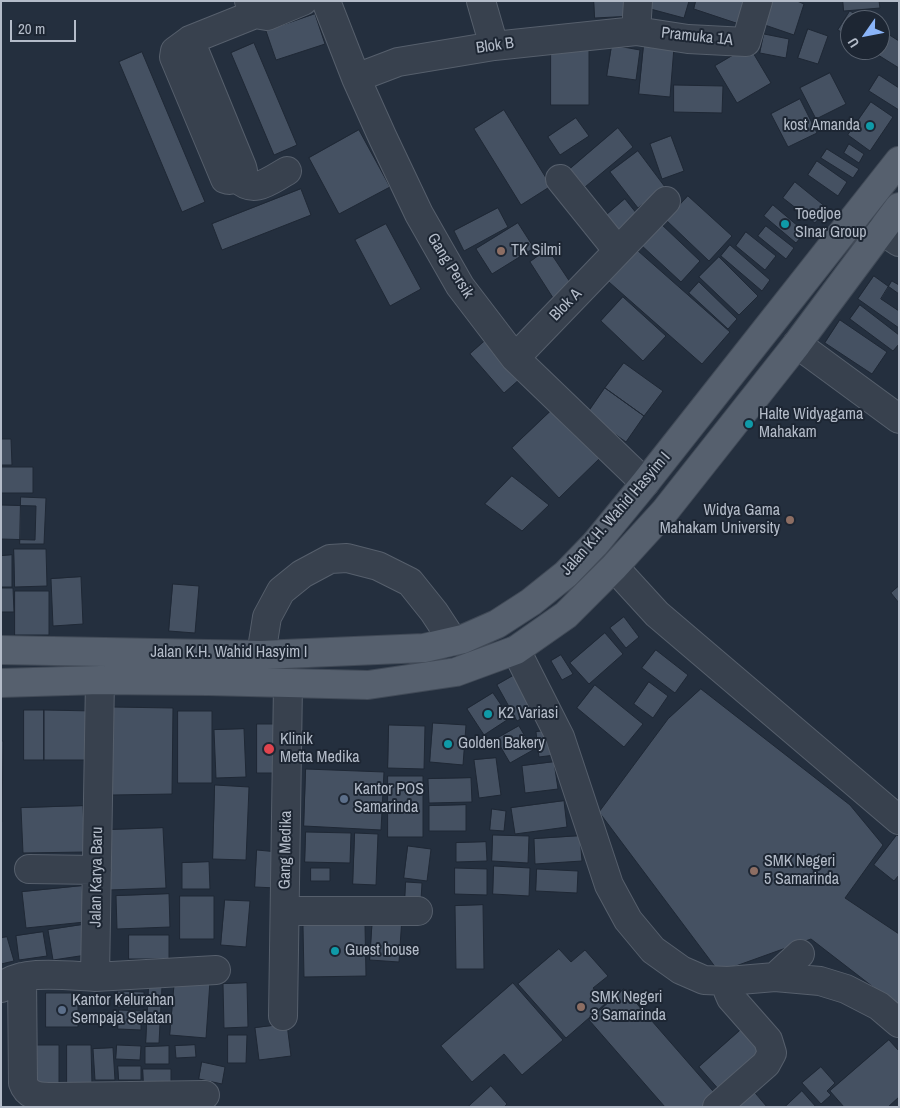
<!DOCTYPE html>
<html>
<head>
<meta charset="utf-8">
<style>
  body { margin:0 }
  #map { position:relative; width:900px; height:1108px; overflow:hidden; background:#242f3e; font-family:"Archivo Narrow",sans-serif }
  canvas { display:block }
  .frame { position:absolute; inset:0; border:2px solid #b4bcc9; pointer-events:none }
  .north { position:absolute; left:840px; top:10px; width:50px; height:50px; box-sizing:border-box; background:#1d2633; border:1px solid #59626f; border-radius:50%; rotate:237deg; font-size:14px; font-weight:700; line-height:20px; text-align:center; color:#b4bcc9 }
  .north::after { content:''; display:block; margin:auto; width:18px; height:22px; background:#8ab4f8; clip-path:polygon(50% 0,100% 100%,50% 72%,0 100%) }
  .scale { position:absolute; left:10px; top:20px; width:66px; height:22px; box-sizing:border-box; border:2px solid #b4bcc9; border-top:0; padding-left:6px; font-size:15px; line-height:18px; white-space:nowrap; color:#b4bcc9; -webkit-text-stroke:4px #1d2633; paint-order:stroke }
</style>
</head>
<body>
<div id="map">
<canvas width="900" height="1108"></canvas>
<div class="frame"></div>
<div class="north">U</div>
<div class="scale">20 m</div>
</div>
<script>
const ctx = document.querySelector('canvas').getContext('2d');
ctx.lineJoin = 'round';
function fill(path, color) { ctx.fillStyle = color; ctx.fill(path, 'evenodd'); }
function strokePath(path, color, width, dash) { ctx.strokeStyle = color; ctx.lineWidth = width; ctx.lineCap = dash ? 'butt' : 'round'; ctx.setLineDash(dash || []); ctx.stroke(path); }
function write(font, color, halo, rows, align = 'center') {
  ctx.font = font + ' "Archivo Narrow",sans-serif'; ctx.lineWidth = 4; ctx.setLineDash([]); ctx.textBaseline = 'middle'; ctx.strokeStyle = halo; ctx.fillStyle = color; for (const [text, x, y, turn = 0] of rows) {
    ctx.save(); ctx.translate(x, y); ctx.rotate((+turn || 0) * Math.PI / 180); ctx.textAlign = isNaN(turn) ? turn : align; if (halo) ctx.strokeText(text, 0, 0); ctx.fillText(text, 0, 0); ctx.restore();
  }
}
const building = new Path2D(`
  M594,1H633L634,16L595,18Z
  M644,1H689L684,18L643,7Z
  M696,1H752L745,26L694,9Z
  M762,1H797L804,4L794,35L756,22Z
  M843,1H879L880,8L844,11Z
  M850,11L865,20H850V38L838,30Z
  M315,14L325,44L276,60L266,31Z
  M808,29L828,36L818,64L798,58Z
  M880,29L899,41V68L870,50H880Z
  M764,34L789,39L786,58L760,53Z
  M254,43L297,145L274,155L231,53Z
  M644,44L674,47L670,97L639,94Z
  M612,45L640,50L636,80L607,76Z
  M749,46L771,83L737,103L715,66Z
  M551,49H589V105H551Z
  M142,52L205,202L182,212L119,62Z
  M830,73L846,104L816,119L800,88Z
  M879,75L899,88V110L869,91Z
  M674,85L723,86L722,113L674,112Z
  M800,99L817,133L788,147L771,114Z
  M871,102L893,117L870,151L848,135Z
  M504,110L551,186L521,205L474,129Z
  M576,118L589,136L560,155L548,137Z
  M618,128L633,147L585,187L570,169Z
  M359,130L390,187L339,214L309,158Z
  M671,136L684,171L662,179L650,144Z
  M849,144L864,154L859,163L844,153Z
  M827,149L859,169L853,178L821,158Z
  M638,151L665,187L638,208L610,172Z
  M817,161L847,182L838,196L808,175Z
  M795,182L827,208L815,223L783,198Z
  M301,189L311,215L222,250L212,224Z
  M688,196L732,236L709,261L666,220Z
  M625,199L637,214L616,232L604,217Z
  M773,205L805,232L796,243L764,216Z
  M498,208L508,227L464,251L454,231Z
  M518,223L534,248L492,274L476,249Z
  M660,223L700,261L681,282L640,244Z
  M386,224L421,289L390,306L355,240Z
  M766,226L794,248L786,259L758,236Z
  M746,232L776,256L765,270L736,246Z
  M629,243L730,332L702,364L601,275Z
  M730,245L770,280L762,291L721,256Z
  M548,249L574,288L555,301L530,262Z
  M719,257L758,296L739,315L699,277Z
  M874,276L899,294V328L858,299Z
  M892,281L899,285V311L881,299Z
  M699,282L737,319L728,329L689,293Z
  M623,297L666,336L643,361L601,321Z
  M860,305L899,335V344L893,351L850,319Z
  M840,320L887,352L872,374L825,343Z
  M487,339L521,378L504,393L470,354Z
  M624,363L663,391L644,416L605,388Z
  M605,388L644,416L626,442L587,414Z
  M553,409L600,458L559,498L512,448Z
  M1,439H11L12,465H1Z
  M1,467H33V493H1Z
  M512,476L549,505L522,531L485,504Z
  M21,497L46,498L44,544H20Z
  M1,505L36,506L35,540L1,539Z
  M14,549H46L47,586L15,587Z
  M12,555V587H1V556Z
  M81,577L83,624L53,626L51,579Z
  M173,584L199,586L195,633L169,631Z
  M899,586V603L891,593Z
  M1,588H13L14,612H1Z
  M15,591H49V635H15Z
  M624,617L639,637L626,648L610,628Z
  M605,633L623,654L589,684L570,663Z
  M656,650L688,675L675,693L642,668Z
  M561,655L573,674L562,680L551,661Z
  M518,673L538,709L517,721L497,685Z
  M649,682L668,696L653,718L634,704Z
  M595,685L643,724L624,747L577,708Z
  M701,689L850,805L883,845L845,898L899,934V1007L811,939L719,972L599,812L668,719Z
  M493,693L510,718L484,735L467,709Z
  M111,707L173,708L172,794L113,795Z
  M24,710H44V760H24Z
  M44,710L94,711V760H44Z
  M178,711H212V783H178Z
  M433,723L466,725L463,765L430,762Z
  M257,724H282L281,773H257Z
  M389,725L425,726L424,769L388,768Z
  M519,726L533,750L510,763L496,739Z
  M244,729L246,777L216,778L214,730Z
  M551,730L555,755L539,757L536,732Z
  M1,741H3L2,822H1Z
  M496,758L501,795L479,798L474,760Z
  M554,762L558,789L525,793L522,766Z
  M306,769L384,772L381,830L304,826Z
  M388,776H423V837H388Z
  M471,778L472,802L429,803L428,779Z
  M215,785L249,787L246,860L213,859Z
  M564,801L567,827L515,834L511,808Z
  M466,805V831H429V806Z
  M83,806L85,852L23,853L21,808Z
  M492,809L506,811L504,831L490,830Z
  M163,828L166,888L109,890L106,830Z
  M306,832L351,833L350,863L305,862Z
  M355,833L378,834L376,885L353,884Z
  M493,835L529,836L528,863L492,861Z
  M897,835L899,837V875L894,881L874,865Z
  M580,836L582,861L535,864L534,839Z
  M486,842L487,861L456,862V843Z
  M408,846L431,849L427,881L404,878Z
  M257,850L278,852L276,888L255,887Z
  M209,862L210,889H182V863Z
  M494,866L530,868L529,896L493,894Z
  M311,868H330V881H311Z
  M455,868L487,869V895L455,894Z
  M537,869L578,871L577,893L536,891Z
  M406,882L422,883L421,900L405,899Z
  M82,886L85,922L26,928L22,892Z
  M169,894L170,927L117,929L116,896Z
  M180,896H214V939H180Z
  M225,900L250,901L246,947L221,945Z
  M483,905L484,969H456L455,906Z
  M373,914L402,917L399,962L370,960Z
  M88,924L93,954L53,960L48,930Z
  M365,925L366,976L304,977L303,926Z
  M43,932L47,956L19,960L16,936Z
  M129,935H169V959H129Z
  M7,937L14,961L1,964V938Z
  M559,949L571,962L585,950L608,976L593,988L606,1003L566,1038L518,984Z
  M175,978L210,981L206,1038L170,1035Z
  M247,983L248,1027L224,1028L223,984Z
  M513,983L563,1040L522,1075L504,1054L472,1082L441,1046Z
  M149,985L162,986L159,1043H146Z
  M624,989L719,1098L708,1107H665L589,1020Z
  M118,991L144,992V1007H118Z
  M46,993H78V1027H46Z
  M119,1010L141,1011V1030L118,1029Z
  M287,1024L291,1056L259,1060L255,1028Z
  M744,1027L766,1053L721,1092L699,1067Z
  M228,1035H247L246,1063H228Z
  M889,1040L899,1051V1097L888,1107H844L830,1091Z
  M37,1045H59V1085H37Z
  M67,1045H91L92,1085L67,1086Z
  M117,1045L141,1046L140,1060L116,1059Z
  M195,1045L196,1057L176,1058L175,1046Z
  M169,1046V1064H145V1047Z
  M113,1048L115,1080H95L93,1049Z
  M202,1062L225,1067L222,1084L199,1079Z
  M118,1066H141V1080H119Z
  M821,1067L835,1083L827,1091L831,1095L821,1104L802,1083Z
  M143,1069H171V1091H144Z
  M491,1086L507,1104L504,1107H468Z
  M751,1088L767,1107H730Z
  M802,1091L816,1107H785Z`);
const minor = new Path2D(`
  M249,1L255,14L267,16L303,1
  M326,1L356,78L382,136L419,214L460,286L515,358L645,483
  M481,1L494,46
  M636,31L638,1
  M190,40L242,167L243,171C238,177 233,182 225,179L174,57L175,51L190,40L255,14
  M356,78L398,62L494,46L636,31L688,39L746,42L758,1
  M237,178C254,195 269,181 287,171
  M560,179L618,251
  M881,230L899,242
  M797,344L899,419
  M515,358L666,201
  M614,567L657,614L899,820
  M516,650L560,737L609,885L628,920L653,950L681,970L704,980L728,981L775,977L820,981L846,989L879,1006L899,1023
  M261,655L267,617L281,591L302,574L330,559L347,558L378,566L410,582L434,612L453,641
  M29,869L97,870
  M286,911H418
  M22,977L23,1083C28,1098 43,1097 57,1097L205,1095
  M95,977L216,970
  M775,977L800,954
  M1,988C18,968 71,976 95,977L100,680
  M283,1016L288,684
  M717,1107L766,1064L772,1053L768,1040L731,998L728,991V981`);
const major = new Path2D(`
  M1,650L261,655L424,648L463,639L497,624L531,602L566,574L595,544L645,483L899,161
  M1,683L100,680L208,681L368,685L456,672L516,650L566,615L614,567L665,511L797,344L899,207`);
const markers = [
  [870,126,5,"#0f9aa8"],
  [785,224,5,"#0f9aa8"],
  [501,251,5,"#8d6e63"],
  [749,424,5,"#0f9aa8"],
  [790,520,5,"#8d6e63"],
  [488,714,5,"#0f9aa8"],
  [448,744,5,"#0f9aa8"],
  [269,749,6,"#e0444e"],
  [344,799,5,"#5c6f8a"],
  [754,871,5,"#8d6e63"],
  [335,951,5,"#0f9aa8"],
  [581,1007,5,"#8d6e63"],
  [62,1010,5,"#5c6f8a"]
];
const streetNames = [
  ["Pramuka 1A",697,37,6],
  ["Blok B",495,46,-8],
  ["Gang Persik",450,266,58],
  ["Blok A",566,305,-46],
  ["Jalan K.H. Wahid Hasyim I",616,514,-49],
  ["Jalan K.H. Wahid Hasyim I",229,653],
  ["Gang Medika",286,850,-89],
  ["Jalan Karya Baru",97,877,-89]
];
const poiNames = [
  ["kost Amanda",860,126,"right"],
  ["Toedjoe",795,215],
  ["SInar Group",795,233],
  ["TK Silmi",511,251],
  ["Halte Widyagama",759,415],
  ["Mahakam",759,433],
  ["Widya Gama",780,511,"right"],
  ["Mahakam University",780,529,"right"],
  ["K2 Variasi",498,714],
  ["Klinik",280,740],
  ["Metta Medika",280,758],
  ["Golden Bakery",458,744],
  ["Kantor POS",354,790],
  ["Samarinda",354,808],
  ["SMK Negeri",764,862],
  ["5 Samarinda",764,880],
  ["Guest house",345,951],
  ["SMK Negeri",591,998],
  ["3 Samarinda",591,1016],
  ["Kantor Kelurahan",72,1001],
  ["Sempaja Selatan",72,1019]
];
fill(building, '#455162');
strokePath(building, '#1f2835', 1);
strokePath(minor, '#565f6c', 30);
strokePath(major, '#414a57', 30);
strokePath(minor, '#38414e', 28);
strokePath(major, '#56606e', 28);
for (const [x, y, r, color] of markers) { const dot = new Path2D(); dot.arc(x, y, r, 0, 2 * Math.PI); ctx.fillStyle = color; ctx.fill(dot); strokePath(dot, '#1d2633', 2); }
write('16px', '#b4bcc9', '#1d2633', streetNames);
write('16px', '#b4bcc9', '#1d2633', poiNames, 'left');
</script>
</body>
</html>
